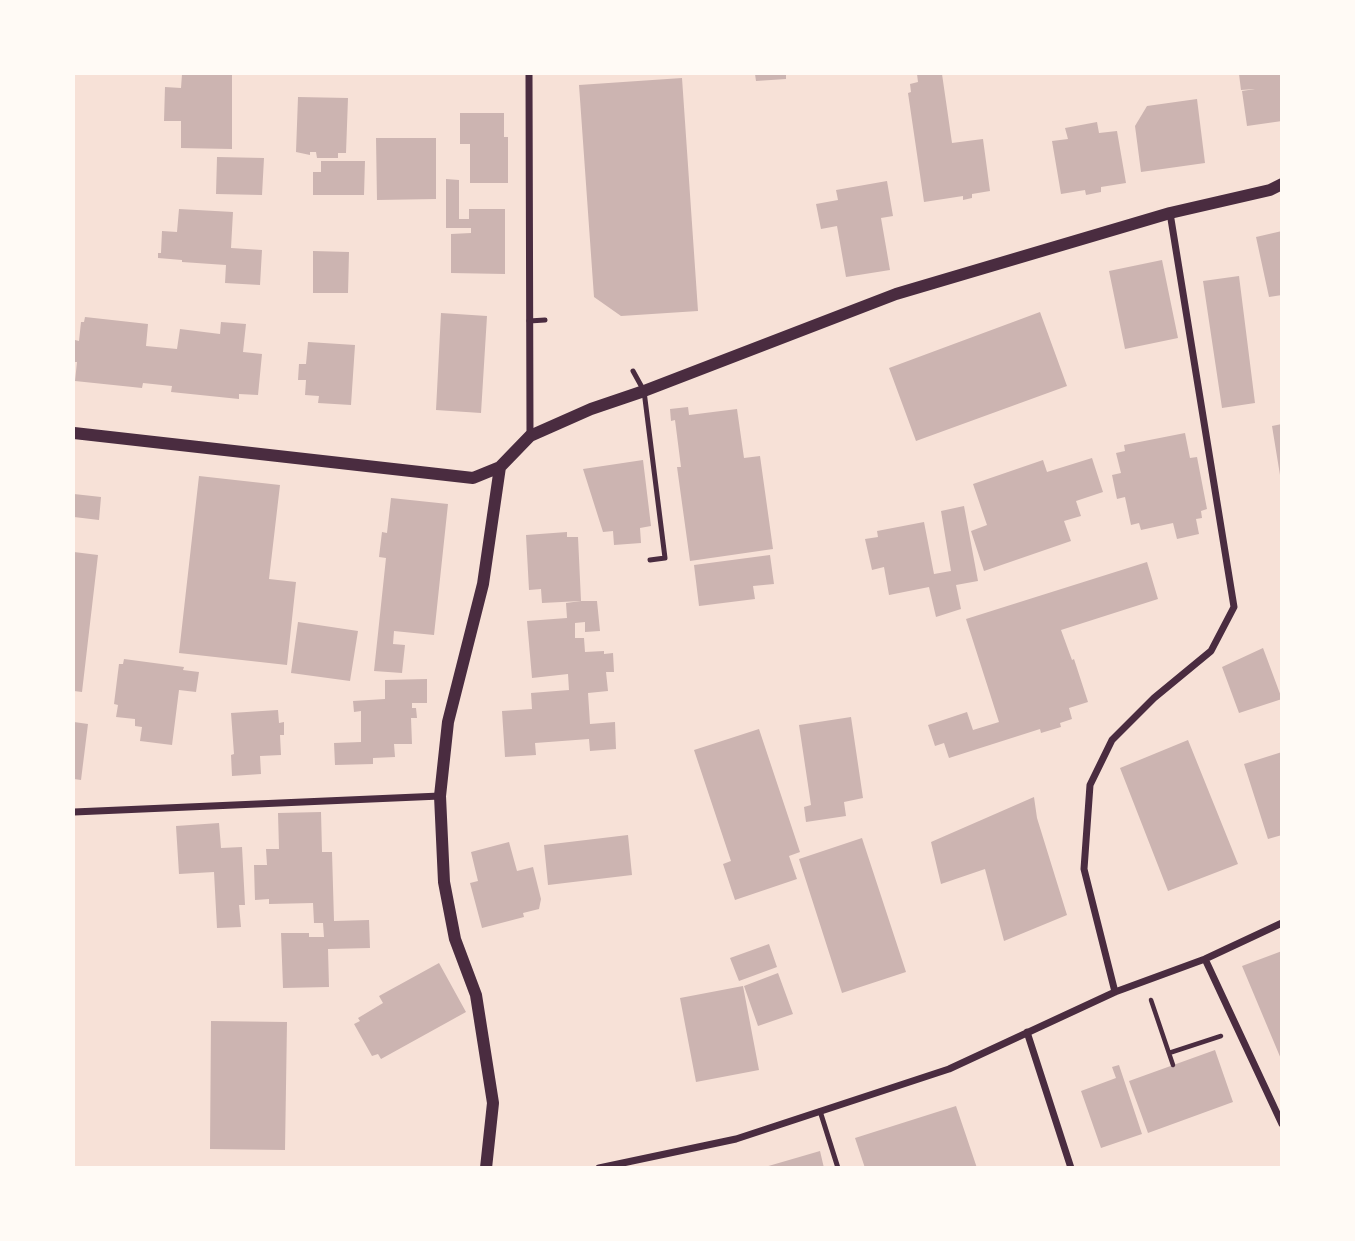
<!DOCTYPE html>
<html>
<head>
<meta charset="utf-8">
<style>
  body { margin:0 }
  #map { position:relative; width:1355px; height:1241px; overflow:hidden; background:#f7e1d7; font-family:Ubuntu,sans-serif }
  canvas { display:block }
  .frame { position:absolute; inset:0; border:75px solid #fffaf5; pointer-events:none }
</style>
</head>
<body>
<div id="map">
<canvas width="1355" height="1241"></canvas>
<div class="frame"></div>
</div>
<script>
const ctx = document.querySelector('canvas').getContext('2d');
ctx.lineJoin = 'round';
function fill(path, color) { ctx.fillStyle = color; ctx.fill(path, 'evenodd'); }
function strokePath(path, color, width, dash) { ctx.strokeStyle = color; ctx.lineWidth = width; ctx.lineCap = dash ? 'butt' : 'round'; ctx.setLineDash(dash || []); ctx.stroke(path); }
const building = new Path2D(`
  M182,74H232V149L181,148V121H164L165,87L181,88Z
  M755,74H786V79L756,81Z
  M917,74H942L952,143L983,139L990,191L972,194V198L963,200V196L924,202L908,93L911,92L910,84L918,82Z
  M1239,74H1282V121L1247,126L1242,91L1255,89L1241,90Z
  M682,78L698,311L621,316L594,297L579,85Z
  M298,97L348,98L346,153H338V158H317L316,152H310V155L296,152Z
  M1197,99L1205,163L1141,172L1135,126L1147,106Z
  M460,113H504V137H508V183H470V144H460Z
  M1097,122L1099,133L1117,131L1126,183L1101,187V192L1086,195L1085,190L1061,194L1052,141L1068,139L1065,128Z
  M376,138H436V199L377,200Z
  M217,157L264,158L262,195L216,194Z
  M321,161H365L364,195H313V172H321Z
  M446,179L459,180V219H469V209H505V274L451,273V234L471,233V228H446Z
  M887,181L893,216L881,218L890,270L846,277L837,226L821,229L816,204L838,200L836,190Z
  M179,209L233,212L231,248L262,250L260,285L225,283L226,265L182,262V260L158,258V253H161L162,231L177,232Z
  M1282,231V295L1269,297L1256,237Z
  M313,251L349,252L348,293H313Z
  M1162,260L1178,338L1125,349L1109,271Z
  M1239,276L1255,403L1222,408L1203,281Z
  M1040,312L1067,386L916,441L889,368Z
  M441,313L487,316L481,413L436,410Z
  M85,317L148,324L146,346L177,349L180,329L220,334L221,322L246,324L243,352L262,354L258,395L239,394V399L171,392L172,386L143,383L142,388L75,381L77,362H74L75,340L79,341L81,322H84Z
  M308,342L355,345L351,405L318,403L319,396L305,395L306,380H298L299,364H306Z
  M688,407L689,415L737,409L744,458L760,456L773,549L690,561L677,467H681L675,420L671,421L670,409Z
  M1282,424V475H1280L1272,426Z
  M1185,433L1190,458L1197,457L1207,509L1201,511L1202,518L1196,519L1199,534L1177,539L1173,523L1141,530L1139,523L1131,525L1125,497L1117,499L1112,475L1121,473L1116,453L1125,451L1124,445Z
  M1092,458L1103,492L1076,501L1081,516L1064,521L1071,541L984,571L971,531L987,525L973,484L1043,460L1047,472Z
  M643,460L651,526L640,528L641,543L614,545L613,531L603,532L583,469Z
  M199,476L280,485L269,579L296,582L287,665L179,653Z
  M74,494L101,497L99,520L74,517Z
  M391,498L448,504L434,635L394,631L393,644L405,645L402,673L374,671L386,558L379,557L382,532L387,533Z
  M964,506L978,581L956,585L961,609L936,617L929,587L889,595L884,567L872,570L865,539L878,537L877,531L924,522L934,574L951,571L941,511Z
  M567,532V537H578L581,601L542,603L541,589L529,590L526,535Z
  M74,552L98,555L82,692L74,691Z
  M770,555L774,584L753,586L755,599L699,606L694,565Z
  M1147,562L1158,599L1061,630L1072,660L1074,659L1088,702L1069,708L1072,719L1060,723L1061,727L1041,733L1040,729L949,758L944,743L935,746L928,725L967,712L973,730L999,722L966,619Z
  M581,601H597L600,631L585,632V622L575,623V638H584L585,652L604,651V654L613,653L614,672H606L608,691L588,693L590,724L615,722L616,749L590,751L589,739L535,743L536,755L505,757L502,711L532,709L531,693L569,690L568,674L532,678L527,621L567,618L566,603Z
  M298,622L358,631L350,681L291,673Z
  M1263,648L1282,699L1239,713L1222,667Z
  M124,659L184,667L183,670L199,672L196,692L179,690L172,745L140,741L142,727L135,726V719L116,717L118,705L114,704L119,664H123Z
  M427,679V703H412V708H416L417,718H411L412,744H394L395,757L373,758V764L335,765L334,743L361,742V711L354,712L353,701L385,699V680Z
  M278,710L279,723L284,722V735H280L281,755L260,756L261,774L232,776L231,755L234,754L231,713Z
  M851,717L863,798L844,802L846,816L806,822L804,807L811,805L799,725Z
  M74,722L88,724L81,780L74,779Z
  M759,729L800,852L789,856L797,879L735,900L723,864L731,861L694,750Z
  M1188,740L1238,864L1168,891L1120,768Z
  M1282,752V835L1268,839L1244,764Z
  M1034,797L1037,818L1067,915L1004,941L985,869L941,884L931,842Z
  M321,812L322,852H332L334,921L369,920L370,948L328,949L329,987L283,988L281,933H309V937H324L323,923H314L313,903L269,904V899L255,900L254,865H267L266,849H279L278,813Z
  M219,823L221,848L242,847L245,905H239L241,927L217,928L214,872L179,874L176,826Z
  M628,835L632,875L548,885L544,845Z
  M862,838L906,972L842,993L799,859Z
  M509,842L517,871L533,867L541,899L539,909L523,913L524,917L482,928L470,883L478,881L471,852Z
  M769,944L777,967L739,981L730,958Z
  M1282,951V1059H1281L1242,966Z
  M439,963L466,1012L381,1059L378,1054L372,1056L354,1024L360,1021L358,1018L383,1003L379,996Z
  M778,973L793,1014L758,1026L744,986Z
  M743,986L759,1070L696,1082L680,998Z
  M211,1021L287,1022L285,1150L210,1149Z
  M1215,1050L1233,1102L1148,1133L1129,1081Z
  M1119,1065L1142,1134L1101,1148L1081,1091L1116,1078L1112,1067Z
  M956,1106L977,1168H865L855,1138Z
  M820,1151L824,1168H765V1167Z`);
const path = new Path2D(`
  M1151,1000L1173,1065
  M1169,1053L1221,1036`);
const service = new Path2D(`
  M529,321L545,320
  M633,371L644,391L665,558L650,560
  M820,1111L838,1168`);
const minor = new Path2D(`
  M529,74L530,436
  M74,812L440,796
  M1205,959L1282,1124
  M1115,992L1084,869L1090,785L1112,740L1154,698L1211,651L1234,607L1170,213
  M1027,1032L1071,1168
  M599,1168L736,1139L949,1069L1115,992L1205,959L1282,923`);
const tertiary = new Path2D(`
  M74,433L473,478L500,467L530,436L591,409L644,391L896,294L1170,213L1270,190L1282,184
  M486,1168L493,1103L476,995L455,939L444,882L440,796L448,722L483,584L500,467`);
fill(building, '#ccb4b1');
strokePath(path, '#4a2c40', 4.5);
strokePath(service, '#4a2c40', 5);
strokePath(minor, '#4a2c40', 7);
strokePath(tertiary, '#4a2c40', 12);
</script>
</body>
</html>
